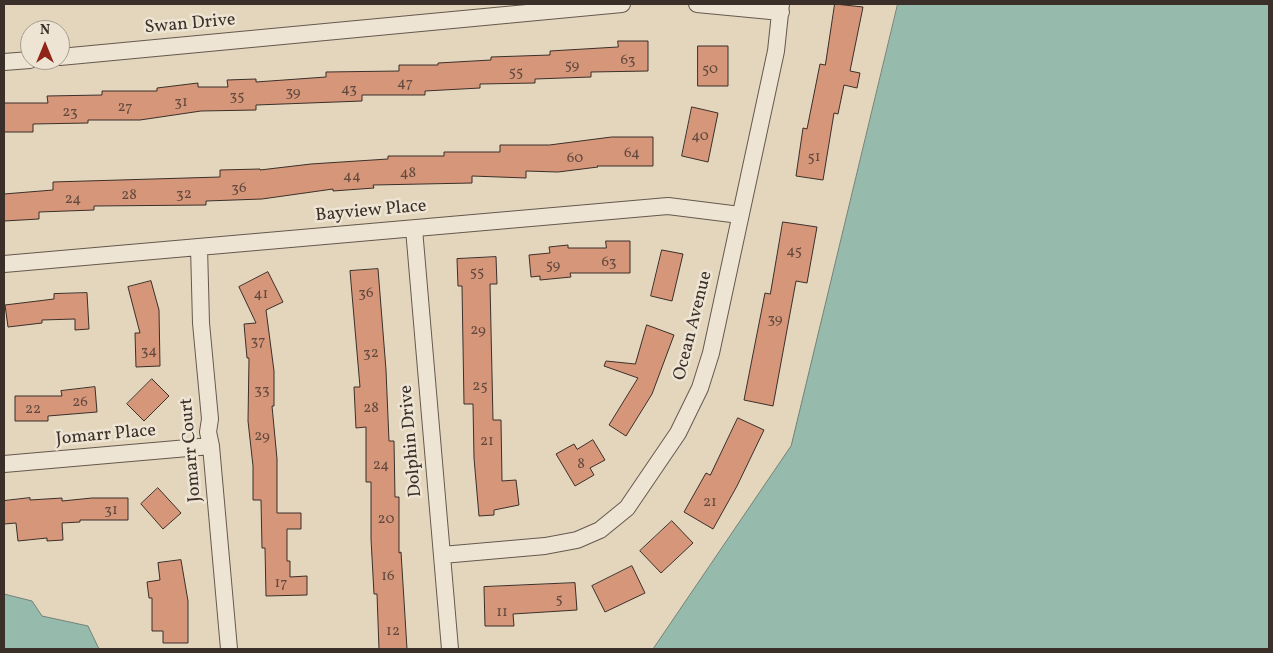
<!DOCTYPE html>
<html>
<head>
<meta charset="utf-8">
<style>
  body { margin:0 }
  #map { position:relative; width:1273px; height:653px; overflow:hidden; background:#e3d6bc; font-family:Vollkorn,serif }
  canvas { display:block }
  .frame { position:absolute; inset:0; border:5px solid #3b2f29; pointer-events:none }
  .north { position:absolute; left:20px; top:20px; width:50px; height:50px; box-sizing:border-box; background:#ede4d3; border:1px solid #a69c8f; border-radius:50%; rotate:0deg; font-size:14px; font-weight:700; line-height:20px; text-align:center; color:#3b2f29 }
  .north::after { content:''; display:block; margin:auto; width:18px; height:22px; background:#8f2418; clip-path:polygon(50% 0,100% 100%,50% 72%,0 100%) }
</style>
</head>
<body>
<div id="map">
<canvas width="1273" height="653"></canvas>
<div class="frame"></div>
<div class="north">N</div>
</div>
<script>
const ctx = document.querySelector('canvas').getContext('2d');
ctx.lineJoin = 'round';
function fill(path, color) { ctx.fillStyle = color; ctx.fill(path, 'evenodd'); }
function strokePath(path, color, width, dash) { ctx.strokeStyle = color; ctx.lineWidth = width; ctx.lineCap = dash ? 'butt' : 'round'; ctx.setLineDash(dash || []); ctx.stroke(path); }
function write(font, color, halo, rows, align = 'center') {
  ctx.font = font + ' Vollkorn,serif'; ctx.lineWidth = 5; ctx.setLineDash([]); ctx.textBaseline = 'middle'; ctx.strokeStyle = halo; ctx.fillStyle = color; for (const [text, x, y, turn = 0] of rows) {
    ctx.save(); ctx.translate(x, y); ctx.rotate((+turn || 0) * Math.PI / 180); ctx.textAlign = isNaN(turn) ? turn : align; if (halo) ctx.strokeText(text, 0, 0); ctx.fillText(text, 0, 0); ctx.restore();
  }
}
const water = new Path2D(`
  M898,4H1269V649H653L791,446Z
  M4,594L32,601L42,616L88,626L99,649H4Z`);
const building = new Path2D(`
  M835,4L863,7L850,71L860,73L857,88L844,85L838,114L834,113L823,180L796,176L803,128L807,129L820,64L825,65Z
  M618,41H648V71L591,72V77L535,79V83L480,84V88L425,91V95H362V101L256,105V110L201,111L140,120H88V123L33,124V132H4V103H48L47,96L102,95V91H157V88L198,83V87H228L227,80L256,79V82L326,77V72L399,71V65H438V63L491,60V57L550,55V51L618,47Z
  M698,46H728V86H698Z
  M692,107L718,113L708,162L682,156Z
  M612,137H653V166H597L598,167L558,172L526,171V178L472,176V183L373,185L374,188L333,191V189L262,199L206,201V205L94,206V210L39,212V219L4,221V194L53,190V182L220,177V170L260,169V170L311,164L388,159V156H444V152H500V145H549Z
  M783,222L817,227L807,283L796,281L773,406L744,400L765,293L770,294Z
  M606,241H630V273H570L571,277L540,280V276L531,277L529,255L550,253L549,247L568,245V248H606Z
  M662,250L683,254L672,301L651,296Z
  M496,257L497,284H490L493,420H501L502,481L516,480L519,505L494,510V515L479,516L474,458L473,404H464L462,286H458L457,259Z
  M378,269L386,370L389,441H394L395,497H399V553L401,552L407,649H379L377,594H374L371,539V482H366V427L356,428L354,387H360L350,271Z
  M268,272L283,302L266,310L274,371V406H272L277,459V513H301V529H287V561H290V577L307,576V595L266,596L265,548H262L261,500H253V466L248,421L249,358H247L244,324L256,323L239,287Z
  M151,281L159,310L160,366L136,367L135,333H140L128,287Z
  M87,293L89,329L75,330V319L42,320V323L8,327L5,305L54,299V294Z
  M647,325L674,335L652,394L626,436L609,425L638,378L604,366L606,361L635,364Z
  M152,379L169,396L144,421L127,404Z
  M95,387L97,412L48,416V421H15V396H62L61,391Z
  M738,418L764,430L737,486L713,529L684,512L706,473L710,475Z
  M593,440L605,460L590,468L594,475L575,486L556,454L574,444L577,449Z
  M158,488L181,513L163,529L141,504Z
  M30,498V500L62,498V501L92,498H128V520H80V522L62,523L63,540L47,541V538L18,541L16,523L4,524V501Z
  M672,521L693,543L661,573L640,551Z
  M181,560L188,601V643H163V631H152V598H149L147,582L160,580L158,563Z
  M632,566L645,593L605,612L592,586Z
  M575,583L577,610L513,614L514,626H485L484,587Z`);
const street = new Path2D(`
  M697,4L781,12
  M60,57L622,4
  M4,62L30,60
  M414,229L450,649
  M199,247L201,323L210,419L208,432L211,446L229,649
  M4,264L668,206L740,215
  M4,464L211,446
  M442,555L545,546L577,540L600,530L627,508L678,433L700,388L711,353L776,51L781,4`);
const numberNames = [
  ["63",628,61],
  ["59",572,66],
  ["50",710,70],
  ["55",516,73],
  ["47",405,84],
  ["43",349,90],
  ["39",293,93],
  ["35",237,97],
  ["31",181,103],
  ["27",125,108],
  ["23",70,113],
  ["40",700,137],
  ["64",632,154],
  ["51",814,158],
  ["60",575,159],
  ["48",408,174],
  ["44",352,177],
  ["36",239,189],
  ["32",184,195],
  ["28",129,196],
  ["24",73,200],
  ["45",794,252],
  ["63",609,263],
  ["59",553,266],
  ["55",477,273],
  ["36",366,294],
  ["41",261,295],
  ["39",775,320],
  ["29",478,331],
  ["37",258,342],
  ["34",149,352],
  ["32",371,354],
  ["25",480,387],
  ["33",262,391],
  ["26",80,403],
  ["28",371,409],
  ["22",33,410],
  ["29",262,437],
  ["21",487,442],
  ["8",581,465],
  ["24",381,466],
  ["21",710,503],
  ["31",111,511],
  ["20",386,520],
  ["16",388,577],
  ["17",281,584],
  ["5",559,600],
  ["11",502,613],
  ["12",393,632]
];
const streetNames = [
  ["Swan Drive",190,25,-5],
  ["Bayview Place",371,212,-5],
  ["Ocean Avenue",694,326,-76],
  ["Jomarr Place",106,436,-5],
  ["Dolphin Drive",412,441,-95],
  ["Jomarr Court",192,450,-95]
];
fill(water, '#96baab');
strokePath(water, '#728277', 1);
fill(building, '#d6967a');
strokePath(building, '#3b2f29', 1);
strokePath(street, '#65594e', 18);
strokePath(street, '#ede4d3', 16);
write('15px', '#62493d', null, numberNames);
write('18px', '#3b2f29', '#ede4d3', streetNames);
</script>
</body>
</html>
